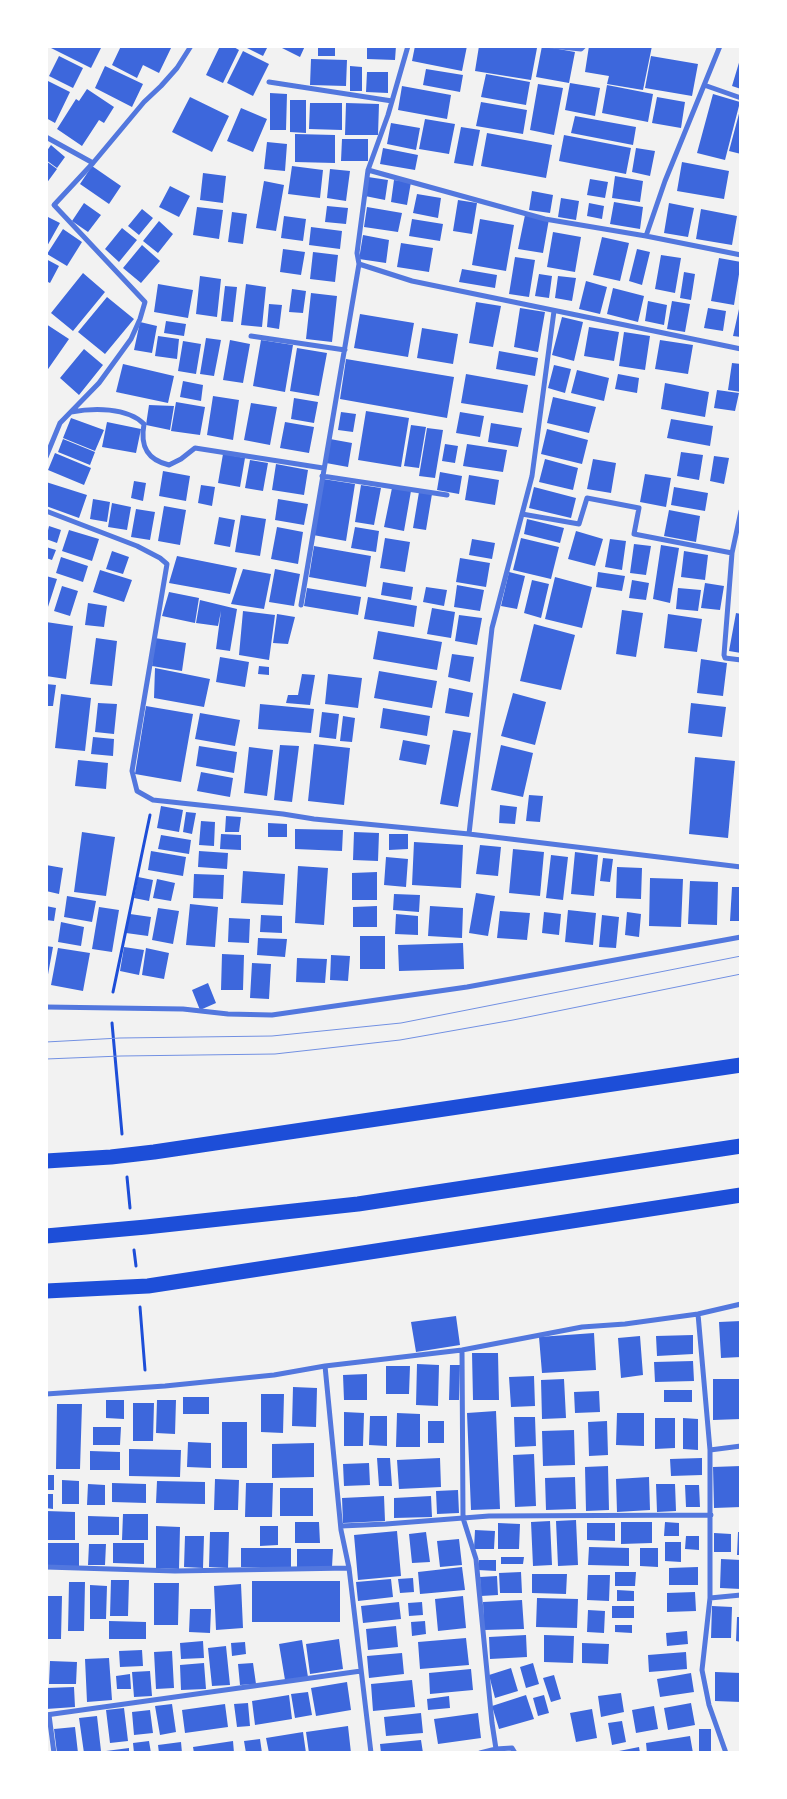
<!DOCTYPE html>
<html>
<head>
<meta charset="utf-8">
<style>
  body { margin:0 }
  #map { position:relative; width:787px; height:1799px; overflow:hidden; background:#f2f2f2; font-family:Barlow,sans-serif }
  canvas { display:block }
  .frame { position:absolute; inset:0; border:48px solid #fff; pointer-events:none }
</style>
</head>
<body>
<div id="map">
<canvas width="787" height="1799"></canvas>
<div class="frame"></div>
</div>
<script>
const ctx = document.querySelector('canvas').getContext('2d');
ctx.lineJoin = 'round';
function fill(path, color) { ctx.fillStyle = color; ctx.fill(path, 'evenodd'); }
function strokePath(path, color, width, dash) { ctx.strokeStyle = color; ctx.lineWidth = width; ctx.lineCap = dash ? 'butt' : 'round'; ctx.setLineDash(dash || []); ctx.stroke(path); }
const building = new Path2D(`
  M52,46H102L91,68L51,48Z
  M121,46H172L159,73L143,65L137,78L112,65Z
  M220,46H232L239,50L223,83L206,75Z
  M243,46H268L263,56Z
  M278,46H305L300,57Z
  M318,46H335V56H318Z
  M367,46H396L395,60L367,59Z
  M415,46H467L462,71L412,61Z
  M479,46L503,48L527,46L537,48L531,80L475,71Z
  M542,46L575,52L569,83L536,77Z
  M589,46H652L643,90L607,84L609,76L585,72Z
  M243,51L269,64L253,96L227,83Z
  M59,56L83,68L73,88L49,76Z
  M651,56L698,64L692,96L645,88Z
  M741,56V89L732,86Z
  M311,59L347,60L346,86L310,85Z
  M105,66L143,84L132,107L95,88Z
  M350,66L362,67V91H350Z
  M426,69L463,75L460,92L423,85Z
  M367,72H388V93L366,92Z
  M486,74L530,82L526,105L481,97Z
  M48,81L70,92L55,123L46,118V86Z
  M570,83L600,88L595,116L565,110Z
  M538,84L563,88L554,135L530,130Z
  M607,85L653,94L648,122L602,113Z
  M402,86L451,95L447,119L398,110Z
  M87,89L114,107L104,123L99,120L82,146L57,129L76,99L79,101Z
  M270,93L287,94L286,130H270Z
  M713,94L740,102L725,160L697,153Z
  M190,97L229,116L212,152L172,132Z
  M657,97L685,102L681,128L652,123Z
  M290,100H306V133L290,132Z
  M481,102L527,110L523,134L476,126Z
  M310,103H342V130L309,129Z
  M346,103L379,104L378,135H345Z
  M241,108L267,119L253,152L227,141Z
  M740,110H741V154L729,151Z
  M575,116L636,127L633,145L571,133Z
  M425,119L455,124L449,154L419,149Z
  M391,123L420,128L416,150L387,144Z
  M461,127L480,130L473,166L454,163Z
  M487,133L552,145L546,178L481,166Z
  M295,134L335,135V163L295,162Z
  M564,135L631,148L626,174L559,161Z
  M342,139H368V161H341Z
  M267,142L287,144L285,171L264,169Z
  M51,145L65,157L57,168L46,160V152Z
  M383,148L418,155L415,170L380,164Z
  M636,148L655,151L650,176L632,172Z
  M46,161L57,169L46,184Z
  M682,162L729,171L724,199L677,191Z
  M92,166L121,186L109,204L80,184Z
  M292,166L323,170L320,198L288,194Z
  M330,169L350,171L346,201L327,198Z
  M203,173L226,176L223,203L200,200Z
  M615,176L643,181L640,202L612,198Z
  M368,177L388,180L385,200L365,196Z
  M590,179L608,182L605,198L587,195Z
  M394,180L411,182L407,205L391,202Z
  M264,181L284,185L276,231L256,228Z
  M170,186L190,196L179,217L159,207Z
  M532,191L553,195L550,213L529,210Z
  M417,194L441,198L438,218L413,213Z
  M561,198L579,201L576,220L558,217Z
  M458,200L477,203L472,234L453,231Z
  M614,202L643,207L640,229L610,224Z
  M84,203L101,215L88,232L72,221Z
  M589,203L604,206L602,219L587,216Z
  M669,203L694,208L688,237L664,233Z
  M327,206L348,208L346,224L325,222Z
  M197,207L223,210L219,239L193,235Z
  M367,207L402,213L398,232L364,227Z
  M142,209L153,218L139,235L128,226Z
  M701,209L737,216L732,245L696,239Z
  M232,212L247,214L243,244L228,242Z
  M525,215L549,219L543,253L518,249Z
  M46,216L60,223L46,248Z
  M284,216L306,219L303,241L281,238Z
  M412,219L443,224L440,241L409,236Z
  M480,219L514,225L506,271L472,265Z
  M159,221L173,234L158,253L143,241Z
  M311,227L342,231L340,249L309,245Z
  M122,228L137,240L119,262L105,249Z
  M63,229L82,242L67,266L47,254Z
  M553,232L581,237L575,272L547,267Z
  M363,235L389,240L386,263L359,259Z
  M602,237L629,243L620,281L593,275Z
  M401,243L433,248L429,272L397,267Z
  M142,245L160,261L141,283L123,268Z
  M283,249L305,252L301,275L280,272Z
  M637,249L650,252L642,285L629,281Z
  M313,252L338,255L335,282L310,279Z
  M661,255L681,258L675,293L655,289Z
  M515,257L535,260L529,297L509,294Z
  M719,258L741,262L734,305L711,301Z
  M46,259L59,266L50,283L46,281Z
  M462,269L497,275L495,288L459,282Z
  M684,272L695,274L691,300L680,298Z
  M83,273L105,292L73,331L51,313Z
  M539,274L552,276L549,298L535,296Z
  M200,276L221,279L217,317L196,314Z
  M558,276L576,278L572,301L555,298Z
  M586,281L607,287L600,314L579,309Z
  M158,284L193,290L188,318L154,312Z
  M246,284L266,287L262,327L241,325Z
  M225,286L237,287L233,322L221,321Z
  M613,288L644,296L638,322L607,314Z
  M292,289L306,291L303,313L289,312Z
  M311,293L337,296L332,342L306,339Z
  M107,297L134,319L105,354L78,332Z
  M648,301L667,305L664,325L645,321Z
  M672,301L690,304L685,332L667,329Z
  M476,302L501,306L493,347L469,343Z
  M269,304L282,305L279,329L267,327Z
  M520,308L545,312L538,352L514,347Z
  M708,308L726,311L723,331L704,328Z
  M739,309L741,310V337L733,336Z
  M360,314L414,323L408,357L354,348Z
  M562,317L583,322L574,361L552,355Z
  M166,321L186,324L184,336L164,333Z
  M140,322L157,326L152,353L134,350Z
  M46,324L69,339L46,372Z
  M589,327L619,332L614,361L584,356Z
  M422,328L458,334L453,364L417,358Z
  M624,332L650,336L645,370L619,366Z
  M158,336L179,339L177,359L155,356Z
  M206,338L221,340L214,376L200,374Z
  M230,340L250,344L243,383L223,380Z
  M261,340L293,345L285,392L253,386Z
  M660,340L693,345L688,374L655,369Z
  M183,341L201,344L196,374L178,371Z
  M297,348L327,353L319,396L290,391Z
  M84,349L103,365L79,395L60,378Z
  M499,351L538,358L535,376L496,369Z
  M346,359L454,377L447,418L340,399Z
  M732,363L741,364V392L728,390Z
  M123,364L174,376L168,403L116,392Z
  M554,365L571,369L565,393L548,388Z
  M577,370L609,378L604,401L571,393Z
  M466,374L528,385L523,413L461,403Z
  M618,374L639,378L637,393L615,389Z
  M183,381L203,385L201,401L180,397Z
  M665,383L709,392L705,417L661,409Z
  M717,390L739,393L735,411L714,408Z
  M213,396L239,400L233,440L207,435Z
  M553,397L596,407L589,433L547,423Z
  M294,398L318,402L314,423L291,419Z
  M176,402L205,407L200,435L171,431Z
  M251,403L277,407L270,445L244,440Z
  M149,405L174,406L170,430L146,425Z
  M366,411L409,418L401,467L358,460Z
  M341,412L356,414L353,432L338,430Z
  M460,412L484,416L480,437L456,433Z
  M71,418L104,430L95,451L63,438Z
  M671,419L713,426L710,446L667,438Z
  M107,422L141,429L136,453L102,447Z
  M285,422L314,427L309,453L280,448Z
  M491,423L522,428L518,447L488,442Z
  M411,425L426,427L419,468L404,466Z
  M427,428L443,430L435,478L419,476Z
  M547,429L588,440L582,464L541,454Z
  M63,439L95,452L90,465L58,452Z
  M330,439L352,443L348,467L326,463Z
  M445,444L458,446L455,463L442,461Z
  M467,444L507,450L503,472L463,466Z
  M681,452L703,455L699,480L677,476Z
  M55,453L91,468L84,485L48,470Z
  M223,454L245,458L240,487L218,483Z
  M714,456L729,458L724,484L710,481Z
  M545,459L578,468L573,490L539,482Z
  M593,459L616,463L611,493L587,489Z
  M250,460L268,463L263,491L245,488Z
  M276,464L308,470L304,495L272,490Z
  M163,471L190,476L186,501L159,496Z
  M440,472L462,476L459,494L437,490Z
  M645,474L671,478L666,507L640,502Z
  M469,475L499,480L495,505L465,500Z
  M323,479L355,484L346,541L313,535Z
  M134,481L146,483L143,501L131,498Z
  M46,482L87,495L79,518L46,506Z
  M201,485L215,487L212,506L198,503Z
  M361,485L381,488L374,525L355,522Z
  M534,487L576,498L571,518L529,508Z
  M674,487L708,493L705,511L671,505Z
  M392,488L411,491L404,531L384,527Z
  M419,492L432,494L426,530L413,528Z
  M93,499L110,502L107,522L90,519Z
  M278,499L308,504L304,525L275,520Z
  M112,503L131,507L127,530L108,527Z
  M164,506L186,510L180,545L158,541Z
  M136,509L155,512L150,540L131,537Z
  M669,510L700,516L696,542L664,536Z
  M241,515L266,519L260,556L235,552Z
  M219,517L235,520L230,547L214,544Z
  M527,519L564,528L560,543L524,534Z
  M49,526L61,530L57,543L46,539Z
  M277,527L303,532L298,564L271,559Z
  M355,527L379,531L376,552L351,548Z
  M69,530L99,539L92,561L62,551Z
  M576,531L603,539L595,566L568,559Z
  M385,538L410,542L405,572L380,568Z
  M521,538L559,547L551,579L513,570Z
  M472,539L495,543L492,559L469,555Z
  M610,539L626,541L622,570L605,567Z
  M634,544L651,546L646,575L630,573Z
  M661,545L679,548L670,603L653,599Z
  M314,546L371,556L366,587L309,577Z
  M46,547L56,550L52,560L46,558Z
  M112,551L129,557L123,574L106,569Z
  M684,551L708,555L705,580L681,577Z
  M177,556L237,568L230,594L169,583Z
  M61,557L88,566L83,582L56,573Z
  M460,558L490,563L486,587L456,582Z
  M243,569L271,574L264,609L231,604Z
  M275,569L300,574L294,606L269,602Z
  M100,570L132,580L124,602L93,592Z
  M509,572L525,576L517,609L501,606Z
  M598,572L625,576L622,591L596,587Z
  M46,576L57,579L47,610H46Z
  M555,577L592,587L582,628L545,619Z
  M532,580L549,584L541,618L524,613Z
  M632,580L649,583L646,600L629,598Z
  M383,582L413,587L411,600L381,595Z
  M705,583L724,586L720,610L701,608Z
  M457,585L484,590L480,611L454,607Z
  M62,586L78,591L70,616L54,611Z
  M426,587L447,590L444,606L423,602Z
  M307,588L361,597L358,615L304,606Z
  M678,588L701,590L698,611L676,609Z
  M169,592L199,598L195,623L162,616Z
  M368,597L417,606L414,627L364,619Z
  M200,600L237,609L230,651L216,649L221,611L218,626L196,623Z
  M88,603L107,606L104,627L85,625Z
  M432,608L455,612L451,638L427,634Z
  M622,610L643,613L636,657L616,654Z
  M243,611L275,615L269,660L239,655Z
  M736,613L741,614V653L729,651Z
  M277,614L295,617L288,644L273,643Z
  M668,614L702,619L697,652L664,648Z
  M459,615L482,618L477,645L455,641Z
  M46,622L73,626L66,679L46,676Z
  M534,624L575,635L561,690L520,681Z
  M378,631L442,642L437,670L373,659Z
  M96,638L117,641L112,686L90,684Z
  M155,638L186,643L182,671L152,666Z
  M452,654L474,657L470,682L448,677Z
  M220,657L249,662L245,687L216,682Z
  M701,659L727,663L723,696L697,693Z
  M259,666L269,667V675L258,674Z
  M155,668L210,679L204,707L154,698Z
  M379,671L437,681L432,708L374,698Z
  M302,674L315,675L310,705L286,703L288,695H298Z
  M328,674L362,678L358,708L325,704Z
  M46,684L56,685L53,706H46Z
  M449,688L473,693L469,717L445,713Z
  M513,693L546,702L535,745L501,736Z
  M61,694L91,698L85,751L55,748Z
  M98,703L117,704L114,734L95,732Z
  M691,703L726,707L722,737L688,733Z
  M260,704L314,709L311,733L258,729Z
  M146,706L193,714L181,782L135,774Z
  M383,708L430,716L427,736L380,728Z
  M322,712L339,714L336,739L319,737Z
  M200,713L240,720L235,746L195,739Z
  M343,716L355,718L352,742L340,741Z
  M453,730L471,733L458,807L440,804Z
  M93,737L114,739L113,756L91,754Z
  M403,740L430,745L426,765L399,760Z
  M314,744L350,748L344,805L308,801Z
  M280,745L299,746L292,802L274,800Z
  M501,745L533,753L523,797L491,790Z
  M199,746L237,752L234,773L196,766Z
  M249,747L273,750L267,796L244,793Z
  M695,757L735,761L728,838L689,834Z
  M78,760L108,763L106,789L75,786Z
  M201,772L233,778L230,797L197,791Z
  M529,795L543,796L540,822L526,821Z
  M500,805L517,807L515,824L499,823Z
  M161,806L183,810L179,832L157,828Z
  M186,812L196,813L192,834L183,832Z
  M226,816L241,817L239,832H225Z
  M201,821L215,822L214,846L199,845Z
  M268,823L287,824V837H268Z
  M295,829L343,830L342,851L295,849Z
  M82,832L115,837L106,896L74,892Z
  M354,832L379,833L378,861L353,860Z
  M221,834L241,835V850L220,849Z
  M389,834H408V849L389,850Z
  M161,835L191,840L189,854L158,849Z
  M414,842L463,845L461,888L412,885Z
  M480,845L501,847L498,876L476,874Z
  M513,849L544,852L540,896L509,893Z
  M151,851L186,857L183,876L148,870Z
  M199,851L228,853L227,869L198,867Z
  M575,852L598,855L594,896L571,894Z
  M551,855L568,857L563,900L546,898Z
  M386,857L408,859L406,887L384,885Z
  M603,858L613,859L610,882L600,881Z
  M46,865L63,868L59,894L46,891Z
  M298,866L328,868L324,925L295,923Z
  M617,867L642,868L641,899L616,898Z
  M243,871L285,874L283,905L241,903Z
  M377,872V900H352V873Z
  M194,874L224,875L223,899L193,898Z
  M138,877L153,880L149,901L134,898Z
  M650,878L683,879L681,927L649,926Z
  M157,879L175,883L171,901L153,898Z
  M690,881L718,882L717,925L688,924Z
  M732,887H741V921H730Z
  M476,893L495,896L488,936L469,933Z
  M394,894L420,895L419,912L393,910Z
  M67,896L96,901L92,922L64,917Z
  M190,904L218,907L215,947L186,945Z
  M46,906L56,908L54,921L46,920Z
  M377,906V927H353V907Z
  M430,906L463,908L462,938L428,936Z
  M99,907L119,910L112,952L92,949Z
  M158,908L179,911L173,944L152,940Z
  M568,910L596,913L593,945L565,942Z
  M500,911L530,913L527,940L497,938Z
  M544,912L561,914L559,935L542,933Z
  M627,912L641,914L639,937L625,935Z
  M130,914L151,917L148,936L126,933Z
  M396,914L418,916V935L395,934Z
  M261,915L282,916V933L260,932Z
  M602,915L619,917L616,948L599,947Z
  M229,918L250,919L249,943L228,942Z
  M61,922L84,927L81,946L58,942Z
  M360,936H385V969H360Z
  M258,938L287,939L285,957L257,955Z
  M463,943L464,969L399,971L398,945Z
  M46,946L53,947L47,980L46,979Z
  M124,947L144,950L139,975L120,971Z
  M58,948L90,953L83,991L51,985Z
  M146,948L169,953L164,979L142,975Z
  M222,954L244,955L243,990H221Z
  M331,955L350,956L348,981L330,980Z
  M297,958L327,959L325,983L296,982Z
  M252,963L271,964L269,999L250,998Z
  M208,983L216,1003L200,1010L192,990Z
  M456,1316L460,1345L416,1352L411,1322Z
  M741,1321V1357L721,1358L719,1322Z
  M594,1333L596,1370L542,1373L539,1337Z
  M693,1335V1354L657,1356L656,1336Z
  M640,1336L643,1375L621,1378L618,1338Z
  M472,1353H498L499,1400H473Z
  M693,1361L694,1381L655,1382L654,1362Z
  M417,1364L439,1365L438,1406L416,1405Z
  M450,1365H460L459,1400H449Z
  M386,1366H410L409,1394H386Z
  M367,1374V1400H344L343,1375Z
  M534,1376L535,1406L511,1407L509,1377Z
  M564,1379L566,1418L542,1419L541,1380Z
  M713,1379H741V1419L713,1420Z
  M293,1387L317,1388L316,1427L292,1426Z
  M664,1390H692V1402H664Z
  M599,1391L600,1412L575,1413L574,1392Z
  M261,1394H284L283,1433L261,1432Z
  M183,1397H209V1414H183Z
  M106,1400H124V1419L106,1418Z
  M157,1400H176L175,1434L156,1433Z
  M133,1403H154L153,1441H133Z
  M57,1404H82L80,1469H56Z
  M496,1411L500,1509L471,1510L467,1413Z
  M344,1412L364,1413L363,1446H344Z
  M397,1413L420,1414V1447H396Z
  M617,1413H644V1446L616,1445Z
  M370,1416H387V1446L369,1445Z
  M514,1417H535L536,1446L515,1447Z
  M655,1418H675V1448L655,1449Z
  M683,1418L698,1419V1450L683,1449Z
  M428,1421H444V1443H428Z
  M607,1421L608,1455L589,1456L588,1422Z
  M222,1422H247V1468H222Z
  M93,1427H121L120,1445H93Z
  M574,1430L575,1465L543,1466L542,1431Z
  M188,1442L211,1443V1468L187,1467Z
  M314,1443V1477L272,1478V1444Z
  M129,1449L181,1450L180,1477L129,1476Z
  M90,1451L120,1452V1470H90Z
  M534,1454L536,1506L515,1507L513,1455Z
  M377,1458H390L392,1486H379Z
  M440,1458L441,1487L399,1489L397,1460Z
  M702,1458V1475L671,1476L670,1459Z
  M369,1463L370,1485L344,1486L343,1464Z
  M608,1466L609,1510L586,1511L585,1467Z
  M741,1466V1507L714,1508L713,1467Z
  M46,1475H54V1490H46Z
  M575,1477L576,1509L546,1510L545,1478Z
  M649,1477L650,1510L617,1512L616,1479Z
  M215,1479L239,1480L238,1510H214Z
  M62,1480L79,1481V1504H62Z
  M157,1481L205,1482V1504L156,1503Z
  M112,1483L146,1484V1503L112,1502Z
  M246,1483H273L272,1517H245Z
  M88,1484L105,1485V1505H87Z
  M656,1484H675L676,1511L657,1512Z
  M685,1485H699L700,1507H686Z
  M280,1488H313V1516H280Z
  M458,1490L459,1513L437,1514L436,1491Z
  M46,1494H53V1509L46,1508Z
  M384,1496L385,1521L343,1523L342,1498Z
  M431,1496L432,1517L394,1518V1498Z
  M46,1511L75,1512V1540H46Z
  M123,1514H148V1540H122Z
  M88,1516L119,1517V1535H88Z
  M576,1520L578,1565L558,1566L556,1521Z
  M550,1521L552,1565L533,1566L531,1522Z
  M295,1522H319L320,1543H295Z
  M621,1522H652V1543L621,1544Z
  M665,1522L679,1523V1536H664Z
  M498,1523L520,1524L519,1549H498Z
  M587,1523H615V1541L587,1540Z
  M156,1526L180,1527L179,1569L156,1568Z
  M260,1526H278V1545L260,1546Z
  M475,1530L495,1531L494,1549H474Z
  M397,1531L401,1576L358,1580L354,1535Z
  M210,1532H229L228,1568L209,1567Z
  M426,1532L430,1562L412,1563L409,1534Z
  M738,1532H741V1555H737Z
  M714,1533L731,1534V1552H714Z
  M185,1536H204L203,1568L184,1567Z
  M686,1536H699V1550L685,1549Z
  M459,1539L462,1565L440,1567L437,1541Z
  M665,1542H681V1562L665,1561Z
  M48,1543H79V1567H47Z
  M113,1543H144V1564L113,1563Z
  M89,1544H106L105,1565H88Z
  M589,1547L629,1548V1566L588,1565Z
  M241,1548H291V1567H241Z
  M640,1548H658V1567L640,1566Z
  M297,1549H333L332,1567H297Z
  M501,1557H524L523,1564H501Z
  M721,1559L741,1560V1589L720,1588Z
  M479,1560H496V1571L478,1570Z
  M462,1567L465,1590L420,1594L418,1572Z
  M698,1567V1585H669V1568Z
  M521,1572L522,1593H500L499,1573Z
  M615,1572H636L635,1586H615Z
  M532,1574H567L566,1594L532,1593Z
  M588,1575H610L609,1601L587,1600Z
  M497,1576L498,1595L481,1596L480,1577Z
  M413,1578L414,1592L400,1593L398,1579Z
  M391,1579L393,1597L358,1601L356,1582Z
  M111,1580H129L128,1616H110Z
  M252,1581H340V1622H252Z
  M69,1582H85L84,1631H68Z
  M154,1583H179L178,1625H154Z
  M241,1584L243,1628L216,1630L214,1586Z
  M90,1585L107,1586L106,1619H90Z
  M617,1590L634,1591V1601H617Z
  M695,1592L696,1611L667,1612V1593Z
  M46,1596H62L61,1639H46Z
  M463,1596L466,1628L438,1631L435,1599Z
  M537,1598L578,1599L577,1628L536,1627Z
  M522,1600L524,1629L484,1630L483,1602Z
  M399,1602L401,1619L363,1623L361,1606Z
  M422,1602L423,1615L409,1616L408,1603Z
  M612,1606H634V1618H612Z
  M712,1606L732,1607L731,1638H711Z
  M190,1609H211L210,1633L189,1632Z
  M588,1610L605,1611L604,1633L587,1632Z
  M737,1617H741V1642L736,1641Z
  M109,1621L146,1622V1639H109Z
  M425,1621L426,1634L412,1636L411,1622Z
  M615,1625H632V1633L615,1632Z
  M396,1626L398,1647L368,1650L366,1629Z
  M687,1631L688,1644L667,1646L666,1633Z
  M526,1635L527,1657L490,1659L489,1637Z
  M544,1635L574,1636L573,1663L544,1662Z
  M466,1638L469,1665L420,1669L418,1642Z
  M339,1639L343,1669L310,1674L306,1644Z
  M302,1640L308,1677L285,1680L279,1644Z
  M203,1641L204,1658L181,1659L180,1643Z
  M245,1642L246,1654L232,1656L231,1643Z
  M582,1643L609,1644L608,1664L582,1663Z
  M226,1646L230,1685L212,1686L208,1648Z
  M142,1650L143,1666L120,1667L119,1651Z
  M172,1651L174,1688L156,1689L154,1652Z
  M686,1652L687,1669L649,1672L648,1655Z
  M402,1653L404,1674L369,1678L367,1656Z
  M109,1658L112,1700L87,1702L85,1659Z
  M50,1661L77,1662L76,1684H49Z
  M204,1663L206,1689L181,1690L180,1665Z
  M253,1663L256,1684L240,1685L238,1664Z
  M533,1663L539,1684L526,1688L520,1667Z
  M511,1668L518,1691L495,1698L489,1675Z
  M471,1669L473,1690L430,1694L429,1673Z
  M150,1671L152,1696L134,1697L132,1672Z
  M715,1672L741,1673V1702L715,1701Z
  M691,1673L694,1692L660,1697L657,1679Z
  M130,1674L131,1689H117L116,1676Z
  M554,1675L561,1699L551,1702L543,1678Z
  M412,1680L415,1707L373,1711L371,1684Z
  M347,1682L351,1710L316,1716L311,1688Z
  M74,1687L75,1707L46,1709V1688Z
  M308,1692L312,1715L295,1718L291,1694Z
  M621,1693L624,1712L601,1717L598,1696Z
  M289,1695L292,1719L255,1725L252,1701Z
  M526,1695L534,1719L499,1729L492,1706Z
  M544,1695L549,1713L538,1716L533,1698Z
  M449,1696L450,1708L428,1710L427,1699Z
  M248,1703L250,1726L237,1727L234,1704Z
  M691,1703L695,1725L668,1730L664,1708Z
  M172,1704L176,1732L160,1735L155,1706Z
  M225,1704L228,1727L185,1733L182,1710Z
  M654,1706L658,1729L636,1733L632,1710Z
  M124,1708L128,1741L110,1743L106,1710Z
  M592,1709L597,1738L576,1742L570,1713Z
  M150,1710L153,1733L134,1735L132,1712Z
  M421,1713L423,1733L386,1736L384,1717Z
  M478,1713L481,1738L438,1744L434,1719Z
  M97,1716L101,1751L84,1753L79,1718Z
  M622,1721L626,1742L612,1745L608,1723Z
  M348,1726L351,1753H309L306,1732Z
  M75,1727L78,1753H57L54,1729Z
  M699,1729H711V1751H699Z
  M303,1732L306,1753H269L266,1738Z
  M690,1736L693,1753H647L646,1743Z
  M260,1739L262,1753H246L244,1741Z
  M421,1740L423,1753H381L380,1744Z
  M149,1741L151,1753H134L133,1743Z
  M233,1741L234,1753H194L193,1747Z
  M181,1742L182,1753H159L158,1745Z
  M639,1747L640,1753H614V1752Z
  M129,1748V1753H106V1751Z`);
const path = new Path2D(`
  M113,992L150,815
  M112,1023L122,1134
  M127,1177L130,1208
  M134,1250L136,1266
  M140,1307L145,1370`);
const minor = new Path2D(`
  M551,46L581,49L584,46
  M269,82L392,101
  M704,85L741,98
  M46,137L93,163
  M368,170L545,219L646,236L741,255
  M646,236L665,181L720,46
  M359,264L412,281L741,349
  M251,336L345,350
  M71,412C93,408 127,407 144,424C140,446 147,460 169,465L181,459L195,448L323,468
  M46,457L60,423L99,383L131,339L140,319L145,302L54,205L93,163L144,102L161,86L177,68L191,46
  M322,476L447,495
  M46,511L137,546L160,558L167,564L132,771L137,791L153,800L283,814L314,819L469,834L741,867
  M741,511L732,553L724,655L725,658L741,660
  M522,514L579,524L587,498L639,508L634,534L732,553
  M301,605L359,264L357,253L368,170L388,115L408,46
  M469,834L492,628L532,476L554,311
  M46,1007L183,1009L228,1014L272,1015L467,987L741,937
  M698,1314L710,1450V1598L702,1670L709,1705L726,1753
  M462,1350L463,1518L476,1559L492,1723L496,1749
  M325,1366L341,1530L349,1568L371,1753
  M46,1394L165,1386L274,1375L325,1366L462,1350L582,1327L625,1324L698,1314L741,1304
  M710,1450L741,1446
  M341,1526L386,1524L489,1516L711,1515
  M46,1567L175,1571L349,1568
  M710,1598L741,1595
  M46,1715L361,1671
  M49,1715L54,1753
  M480,1753L496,1749L512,1748L515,1753`);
const motorway = new Path2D(`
  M46,1161L111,1157L154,1152L741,1065
  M46,1236L146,1227L358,1204L741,1146
  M46,1291L148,1286L741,1195`);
const tram = new Path2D(`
  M46,1042L120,1038L272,1036L401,1023L741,956
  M46,1059L121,1056L275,1054L400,1040L513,1020L741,974`);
fill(building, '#3d67dc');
strokePath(path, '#1d4ed8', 3);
strokePath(minor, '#5277de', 5);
strokePath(motorway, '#1d4ed8', 15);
strokePath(tram, '#7290e2', 1);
</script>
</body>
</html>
